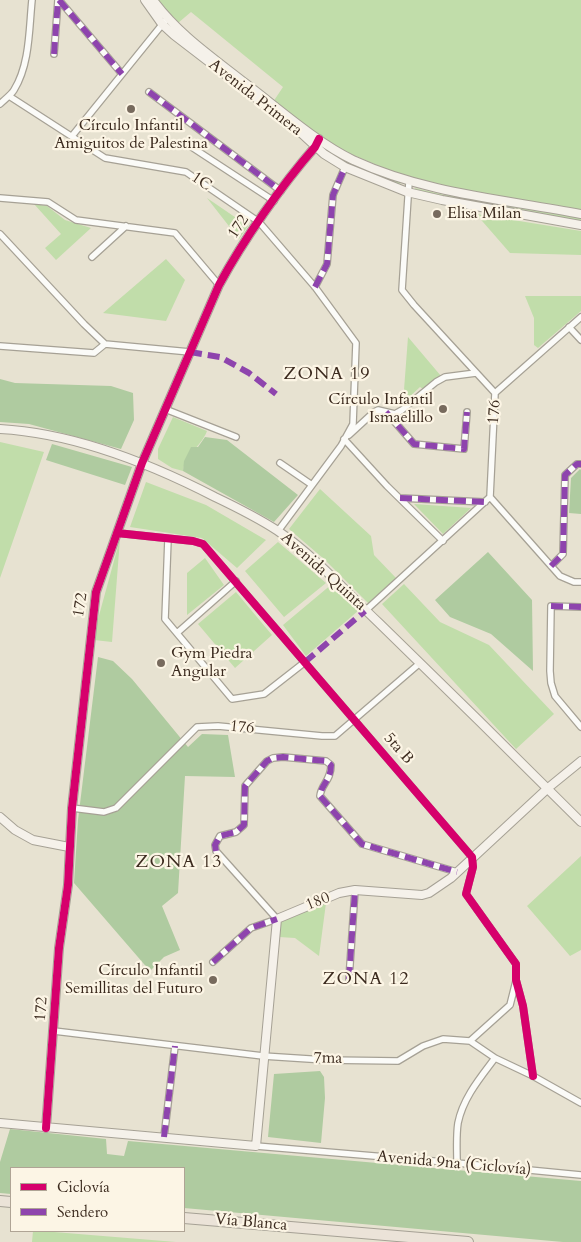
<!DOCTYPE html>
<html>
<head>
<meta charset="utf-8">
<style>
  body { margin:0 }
  #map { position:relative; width:581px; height:1242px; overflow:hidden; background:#e7e2d1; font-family:Cardo,serif }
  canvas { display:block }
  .legend { position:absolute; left:10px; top:1167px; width:175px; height:65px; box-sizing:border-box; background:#fcf5e5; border:1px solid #afa495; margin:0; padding:6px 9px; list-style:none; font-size:15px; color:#3b2a1e }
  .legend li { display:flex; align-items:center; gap:10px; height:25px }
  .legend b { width:25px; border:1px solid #afa495 }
</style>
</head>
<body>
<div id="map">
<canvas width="581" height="1242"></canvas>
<ul class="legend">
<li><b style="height:6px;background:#d6006c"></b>Ciclovía</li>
<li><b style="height:6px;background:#8e44ad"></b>Sendero</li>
</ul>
</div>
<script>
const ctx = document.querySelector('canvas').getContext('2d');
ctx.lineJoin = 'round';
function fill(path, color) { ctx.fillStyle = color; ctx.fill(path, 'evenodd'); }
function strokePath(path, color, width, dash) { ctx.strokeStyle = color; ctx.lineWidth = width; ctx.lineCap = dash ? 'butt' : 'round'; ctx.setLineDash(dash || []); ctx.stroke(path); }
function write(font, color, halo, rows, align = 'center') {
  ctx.font = font + ' Cardo,serif'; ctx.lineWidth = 4.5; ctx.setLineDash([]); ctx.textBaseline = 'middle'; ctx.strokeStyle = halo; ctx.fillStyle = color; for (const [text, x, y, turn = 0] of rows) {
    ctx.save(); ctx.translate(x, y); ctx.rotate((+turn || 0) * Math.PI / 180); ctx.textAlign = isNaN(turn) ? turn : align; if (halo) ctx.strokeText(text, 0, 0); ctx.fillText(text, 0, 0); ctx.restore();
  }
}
const green = new Path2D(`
  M154,0H581V213L428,187L330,145L271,105L283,87L191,12L178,23Z
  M323,149L347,161L400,182L401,183L399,184C373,174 344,167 323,149Z
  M415,188L445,195L463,196L581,217V221L455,200L414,190Z
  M207,198L248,226L239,239Z
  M34,204L47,206L65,220L91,228L56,260L45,248L61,234Z
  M476,214L581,231V255L510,253Z
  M166,259L185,280L166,321L103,313Z
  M525,296H581V311L538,348L534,345V318Z
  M408,337L441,376L423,389L420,387L403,403Z
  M173,417L207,431C201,447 185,454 183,471L172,468L158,459V449Z
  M0,442L44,452L0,578Z
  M146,482L206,505L266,540L237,568L202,538L130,527Z
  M320,489L371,536L374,555L396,578L369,604L324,559L289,529Z
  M414,504L471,508L443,534Z
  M120,539L112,642L94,640L95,630Z
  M278,542L326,583L284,617L245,571Z
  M205,558L224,585L187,615V573Z
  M332,584L359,610L306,656L283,625Z
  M404,584L440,622L489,645L554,714L516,749L382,604Z
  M236,592L272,635L235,668L198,624Z
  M581,856V950L570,956L527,906Z
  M326,903L319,956L295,938L279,937L280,922Z
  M33,1231H42L176,1242H32Z`);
const forest = new Path2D(`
  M0,379L15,383L111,386L133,393L134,420L121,449L29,424L0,422Z
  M205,437L227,440L298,495L274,522L183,471L184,461L191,447H198Z
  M52,444L132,467L125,485L46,460Z
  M580,469L581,470V514L569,513L571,478Z
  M488,552L532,600L533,671L491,634L450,617L435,600Z
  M98,657L113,661L132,679L188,747L202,734L228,735L235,777L185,776L178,893L162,906L180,950L164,957L150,971L74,883L78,820Z
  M320,1071L324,1077L325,1098L321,1143L268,1137L274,1074Z
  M10,1129L106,1139L107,1154L124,1156L128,1141L581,1181V1242H563L184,1208V1168H11V1194L0,1193V1162Z`);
const street = new Path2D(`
  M59,0L122,74
  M54,54L58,0
  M149,92L281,191
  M9,96L105,158L186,172L259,222L315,287L356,343L353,424L341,446L278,531
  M0,104C5,99 11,95 14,90C30,64 29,29 32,0
  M72,136L165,21
  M187,144L274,201
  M409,182L402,290L414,305L495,393
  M0,198L48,202L76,220L175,233L219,285
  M0,234L84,324L105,344
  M92,257L126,226
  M315,287L327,264L333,195L345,167
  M569,327L581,340
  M0,346L94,353L105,344L190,352
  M165,409L236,437
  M386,412L414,444L464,449L467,412
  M349,435L374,412L378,410L395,414L402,410L436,382L445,377L476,373
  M344,439L387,486L443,541
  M280,463L312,485
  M490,497L560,576L574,582H581
  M400,498L485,502
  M117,533L193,541L203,544L472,857L473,867L466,894L516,964V980L523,1006L533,1076
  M168,539L165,619L232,699L264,694L305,662
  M551,566L563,554L565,475L577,464H581
  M581,607L551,606L550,671L551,683L555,696L581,727
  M365,611L490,497L495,393L581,317
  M177,633L236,581
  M72,808L104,812L116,808L197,727L218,726L322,736H335L420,663
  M213,962L251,928L277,919L216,851L215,845L220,836L236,832L244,825L245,786L267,761L273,758L283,757L326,761L331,765C331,781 321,784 320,796L362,844L457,872
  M349,979L355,890
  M54,1031L263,1056L325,1060L398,1061L423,1046L443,1039L470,1041L495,1058L533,1076L581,1103
  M470,1041L510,1005L516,981
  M164,1137L175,1046
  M256,1146L457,1163L581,1175
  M457,1163C457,1150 456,1136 458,1123C463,1098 480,1078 495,1058`);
const secondary = new Path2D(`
  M145,0L162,24L174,35L299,131L324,154L345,167L407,192L442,200L581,225
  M153,0C178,34 212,57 245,83C278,108 316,142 353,160C427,194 503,199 581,214
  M0,429C72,433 151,464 215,497C236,507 258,518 278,531C316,557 346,592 379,623C447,689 514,755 581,822
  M0,817L15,830L33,840L69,847
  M0,1123L256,1146L277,919L339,893L355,890L422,895L429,893L451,878L548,788L581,761
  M46,1128L59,948L68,885L72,808L96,592L142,463L219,285C244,239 281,186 315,147L319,139`);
const highway = new Path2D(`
  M0,1201L11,1202
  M184,1218L468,1242`);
const quiet = new Path2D(`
  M59,0L122,74
  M54,54L58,0
  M149,92L281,191
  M315,287L327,264L333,195L345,167
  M190,352L220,357L249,373L276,394
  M386,412L414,444L464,449L467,412
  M400,498L486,502
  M551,566L563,554L565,475L577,464H581
  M551,606L581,607
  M305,662L365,611
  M216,851L215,845L220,836L236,832L244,825L245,786L267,761L273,758L283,757L326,761L331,765C331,781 321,784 320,796L362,844L457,872
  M213,962L251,928L277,919
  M349,979L355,890
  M164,1137L175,1046`);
const cycleway = new Path2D(`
  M117,533L193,541L203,544L472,857L473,867L466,894L516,964V980L523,1006L533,1076
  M46,1128L59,948L68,885L72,808L96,592L142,463L219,285C244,239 281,186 315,147L319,139`);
const markers = [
  [131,109,5,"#776a5d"],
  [437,214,5,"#776a5d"],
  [443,409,5,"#776a5d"],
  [161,663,5,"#776a5d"],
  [213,980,5,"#776a5d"]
];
const streetNames = [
  ["Avenida Primera",255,98,38],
  ["1C",201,182,34],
  ["172",239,227,-56],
  ["176",495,412,-86],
  ["Avenida Quinta",323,572,42],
  ["172",81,605,-81],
  ["176",242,728,6],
  ["5ta B",398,749,49],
  ["180",318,902,-22],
  ["172",42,1009,-86],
  ["7ma",328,1059,1],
  ["Avenida 9na (Ciclovía)",454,1164,5],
  ["Vía Blanca",251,1223,5]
];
const poiNames = [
  ["Círculo Infantil",131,126,"center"],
  ["Amiguitos de Palestina",131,144,"center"],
  ["Elisa Milan",447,214],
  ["Círculo Infantil",433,400,"right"],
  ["Ismaelillo",433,418,"right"],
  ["Gym Piedra",171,654],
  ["Angular",171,672],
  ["Círculo Infantil",203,971,"right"],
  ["Semillitas del Futuro",203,989,"right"]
];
const neighbourhoodNames = [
  ["ZONA 19",327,375],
  ["ZONA 13",179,863],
  ["ZONA 12",366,980]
];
fill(green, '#c1ddaa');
fill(forest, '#afcba0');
strokePath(street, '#a6a195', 8);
strokePath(secondary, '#a6a195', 10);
strokePath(highway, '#a6a195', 12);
strokePath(street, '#fbfbf8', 5.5);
strokePath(secondary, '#f5f1ea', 8);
strokePath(highway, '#ebe3d8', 10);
strokePath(quiet, '#8e44ad', 6, [12, 6]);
strokePath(cycleway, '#d6006c', 8);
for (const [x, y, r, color] of markers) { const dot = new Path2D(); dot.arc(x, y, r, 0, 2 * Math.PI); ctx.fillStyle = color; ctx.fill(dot); strokePath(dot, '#fcf5e5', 2); }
write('16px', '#3b2a1e', '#fcf5e5', streetNames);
write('16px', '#3b2a1e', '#fcf5e5', poiNames, 'left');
ctx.letterSpacing = '1px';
write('18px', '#3b2a1e', '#fcf5e5', neighbourhoodNames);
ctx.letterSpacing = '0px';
</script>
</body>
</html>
